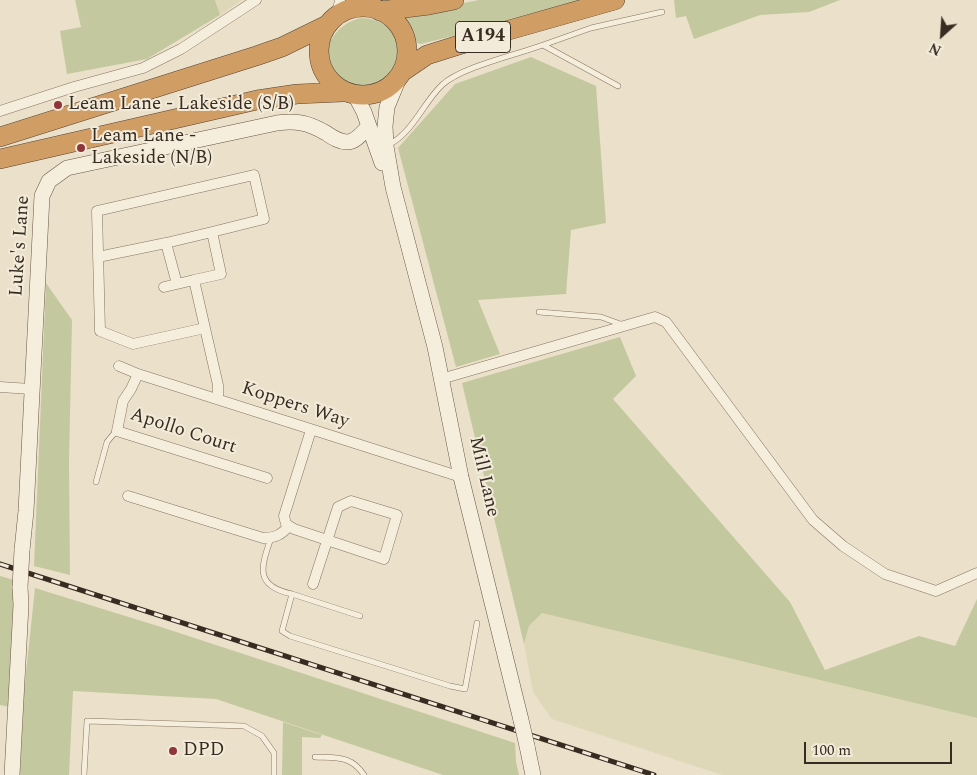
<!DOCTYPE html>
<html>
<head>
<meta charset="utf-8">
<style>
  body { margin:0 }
  #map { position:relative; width:977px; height:775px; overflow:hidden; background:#ebe0ca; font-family:Spectral,serif }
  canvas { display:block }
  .north { position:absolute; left:917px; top:10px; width:50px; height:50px; -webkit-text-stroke:4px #f3ebd9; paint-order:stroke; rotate:206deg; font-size:14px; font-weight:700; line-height:20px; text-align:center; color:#382c22 }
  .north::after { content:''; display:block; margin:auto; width:18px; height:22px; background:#382c22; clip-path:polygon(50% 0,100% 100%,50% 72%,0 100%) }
  .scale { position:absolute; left:804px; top:742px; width:148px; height:22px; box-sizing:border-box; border:2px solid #382c22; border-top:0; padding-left:6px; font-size:15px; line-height:18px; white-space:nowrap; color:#382c22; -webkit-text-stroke:4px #f3ebd9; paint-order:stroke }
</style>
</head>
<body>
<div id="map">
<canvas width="977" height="775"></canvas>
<div class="north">N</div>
<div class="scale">100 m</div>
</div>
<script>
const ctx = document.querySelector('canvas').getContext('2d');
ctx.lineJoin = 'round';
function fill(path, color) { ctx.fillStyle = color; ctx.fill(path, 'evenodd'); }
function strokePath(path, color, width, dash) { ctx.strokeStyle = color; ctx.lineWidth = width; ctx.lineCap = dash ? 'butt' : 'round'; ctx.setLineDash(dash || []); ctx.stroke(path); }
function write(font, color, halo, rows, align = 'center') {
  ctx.font = font + ' Spectral,serif'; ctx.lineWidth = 4; ctx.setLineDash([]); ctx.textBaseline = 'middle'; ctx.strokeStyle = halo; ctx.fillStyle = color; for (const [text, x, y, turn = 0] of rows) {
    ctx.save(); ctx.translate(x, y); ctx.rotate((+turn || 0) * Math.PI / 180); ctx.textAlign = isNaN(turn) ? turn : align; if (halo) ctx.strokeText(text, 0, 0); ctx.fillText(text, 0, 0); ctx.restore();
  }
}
const farmland = new Path2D(`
  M215,0H242L220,15Z
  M542,613L977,718V775H722L552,719L533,692L524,644L529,626Z`);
const green = new Path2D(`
  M75,0H215L220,15L147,59L67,74L60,31L81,27Z
  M479,0H596L421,44L417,43L403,17L412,13Z
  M674,0H840L809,12L760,15L694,39L686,16L676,18Z
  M361,18C383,18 406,33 399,58C385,107 307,84 331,40C338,28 348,21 361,18Z
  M531,57L596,86L606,223L571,230L566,294L478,300L500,354L456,367L398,148L455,84Z
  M46,283L72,320L69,463L70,575L34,566Z
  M620,337L636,376L613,399L790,602L825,670L919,636L955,646L977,599V718L542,613L529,626L524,644L462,383Z
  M0,576L14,580L10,707L0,705Z
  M35,588L161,627L515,743L516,762L519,775H443L216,699L73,691L69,775H20L24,692Z
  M283,722L322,735L320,738L302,737V775H282Z`);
const lane = new Path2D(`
  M543,45L591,28L662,12
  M388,145C413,133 423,103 442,85C461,67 516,55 543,45L618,86
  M539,312L601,317L623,325
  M96,482L107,442L116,431
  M271,538C261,567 254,586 292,594L282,631L290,636L450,686L465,689L477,623
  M292,594L360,616
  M315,757C336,758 351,755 364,775
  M84,775L87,721L244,726L262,736L274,753V775`);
const street = new Path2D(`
  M362,0L368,7
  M337,15L340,0
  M0,111L74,87L143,68L181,49L256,0
  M166,243L212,232
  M98,257L166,243L177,284L194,280L218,385V398
  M194,280L221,274L212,232L264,219L254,175L97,211L100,331L133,344L205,328
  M164,287L177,284
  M119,366L138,374L461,477
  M138,374L131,389L123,401L117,431L267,478
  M441,379L655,317L666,322L813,520L843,546L885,574L936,591L977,573
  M0,387L31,389
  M311,430L284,516L286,524L294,529L384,559L397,515L351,501L338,507L313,584
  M128,496L263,538C275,538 281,535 289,526`);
const secondary = new Path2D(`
  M399,78L387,107L385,126L386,146L393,187L435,347L461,477L521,720
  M355,95L364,112L382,163
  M22,550L26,511L42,196L49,181L67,168L277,123C296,120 309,123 326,133C332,137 339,142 347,142C356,142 363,132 369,126
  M527,746L533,775
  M12,775L21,605L20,587`);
const highway = new Path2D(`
  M319 51a44 44 0 1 1 88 0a44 44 0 1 1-88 0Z
  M380,11L429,5L454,0
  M402,72L427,55L481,38L615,0
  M0,137L256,56L282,47L327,25
  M0,159L257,100L297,94L343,92`);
const rail = new Path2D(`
  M0,564L654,775`);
const secondaryBridge = new Path2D(`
  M20,587L22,550
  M521,720L527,746`);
const markers = [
  [58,105,5,"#8e3639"],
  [81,148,5,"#8e3639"],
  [173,751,5,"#8e3639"]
];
const shields = [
  [483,37,55]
];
const shieldNames = [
  ["A194",483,37]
];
const poiNames = [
  ["Leam Lane - Lakeside (S/B)",68,105],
  ["Leam Lane -",91,137],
  ["Lakeside (N/B)",91,159],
  ["DPD",183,751]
];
const streetNames = [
  ["Luke's Lane",21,246,-86],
  ["Koppers Way",295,406,18],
  ["Apollo Court",183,432,18],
  ["Mill Lane",483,477,77]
];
fill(farmland, '#dfd8b8');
fill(green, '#c4c89f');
strokePath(lane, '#867360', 6);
strokePath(street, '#867360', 11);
strokePath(secondary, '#685543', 16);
strokePath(highway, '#544234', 20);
strokePath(lane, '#f6eedd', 5);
strokePath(street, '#f6eedd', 10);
strokePath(secondary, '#f6eedd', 15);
strokePath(highway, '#d09e65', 19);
strokePath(rail, '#382c22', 5);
strokePath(rail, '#f3ebd9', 3, [9]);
strokePath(secondaryBridge, '#685543', 16, []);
strokePath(secondaryBridge, '#f6eedd', 15);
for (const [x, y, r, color] of markers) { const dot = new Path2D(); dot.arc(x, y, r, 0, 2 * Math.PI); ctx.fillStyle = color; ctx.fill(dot); strokePath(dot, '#f3ebd9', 2); }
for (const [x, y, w] of shields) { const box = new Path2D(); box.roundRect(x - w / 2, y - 15.5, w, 31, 4); ctx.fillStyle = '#f3ebd9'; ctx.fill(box); strokePath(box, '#382c22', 1); }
write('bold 18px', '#382c22', null, shieldNames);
write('19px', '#382c22', '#f3ebd9', poiNames, 'left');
write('19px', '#382c22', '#f3ebd9', streetNames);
</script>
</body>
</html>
